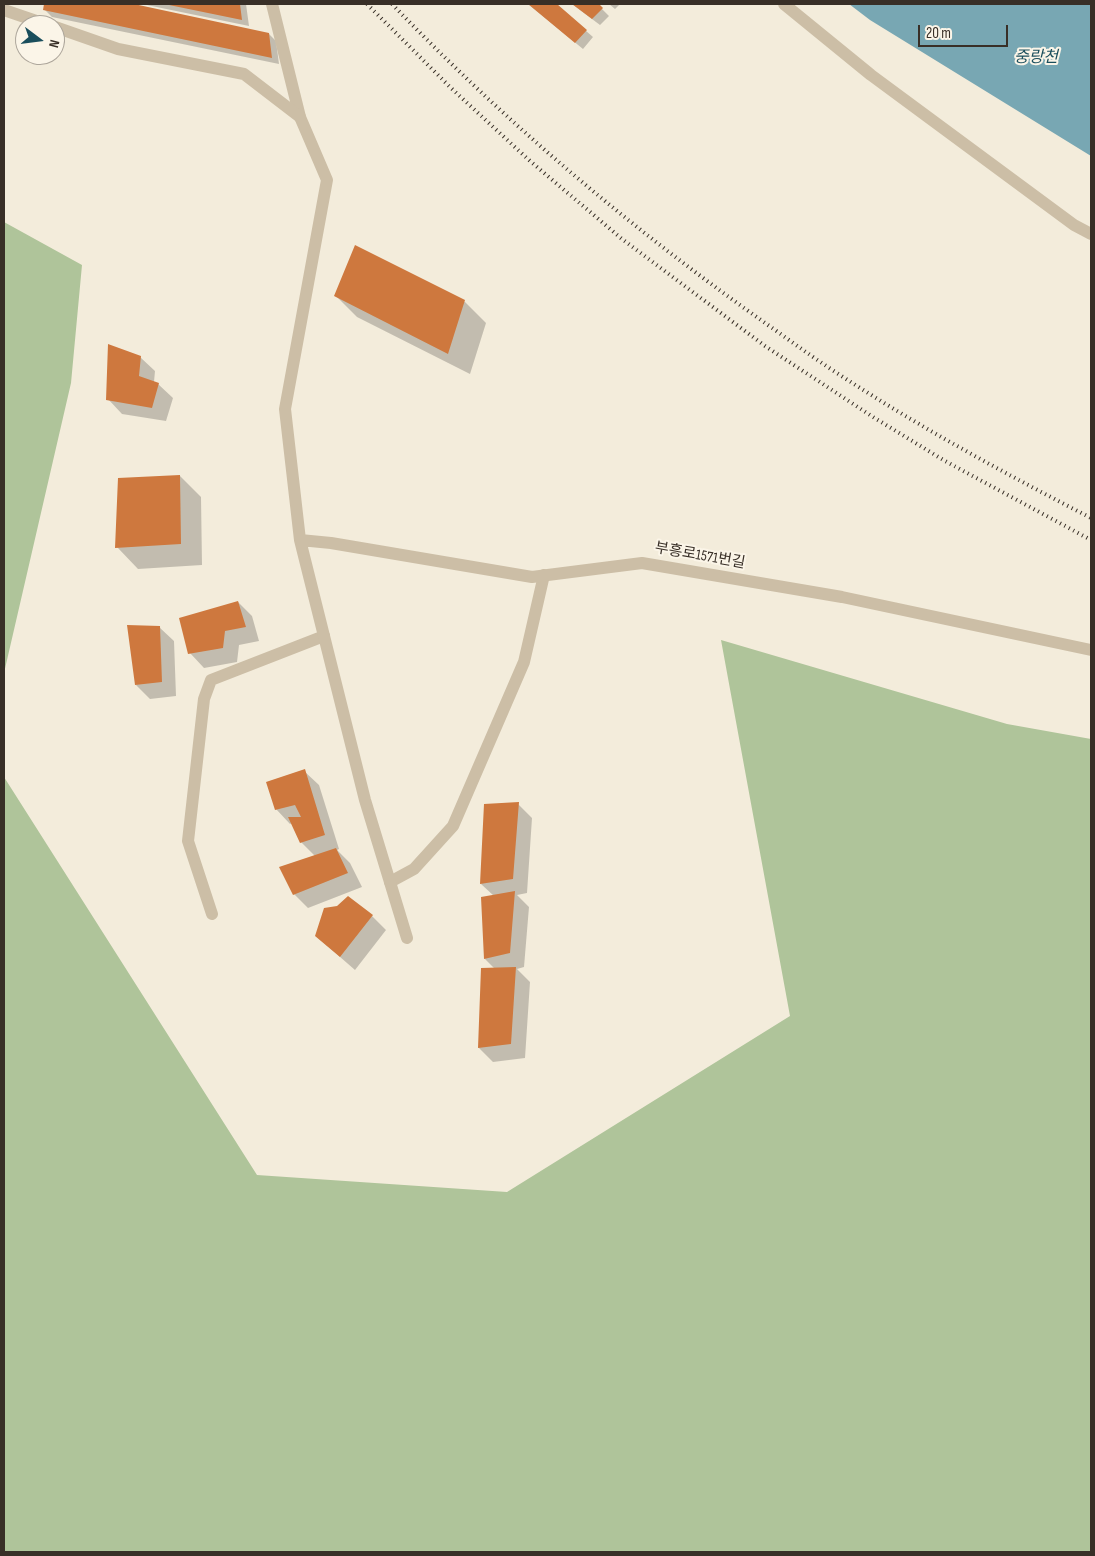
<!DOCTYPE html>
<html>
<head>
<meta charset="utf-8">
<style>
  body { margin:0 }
  #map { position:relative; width:1095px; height:1556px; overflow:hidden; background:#f3ecdb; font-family:"Sofia Sans Condensed",sans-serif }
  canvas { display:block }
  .frame { position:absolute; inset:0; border:5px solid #382f27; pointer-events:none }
  .north { position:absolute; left:15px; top:15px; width:50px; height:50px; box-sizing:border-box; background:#fbf5e8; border:1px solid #ada69b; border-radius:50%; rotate:105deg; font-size:14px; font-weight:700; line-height:20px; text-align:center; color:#382f27 }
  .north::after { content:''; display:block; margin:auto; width:18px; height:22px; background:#1a4e5c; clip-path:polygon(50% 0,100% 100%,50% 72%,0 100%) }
  .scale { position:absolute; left:918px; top:25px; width:90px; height:22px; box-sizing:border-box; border:2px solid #382f27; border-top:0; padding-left:6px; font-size:15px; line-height:18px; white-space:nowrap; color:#382f27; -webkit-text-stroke:4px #fbf5e8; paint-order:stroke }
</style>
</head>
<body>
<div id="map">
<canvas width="1095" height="1556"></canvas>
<div class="frame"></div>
<div class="north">N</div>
<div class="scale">20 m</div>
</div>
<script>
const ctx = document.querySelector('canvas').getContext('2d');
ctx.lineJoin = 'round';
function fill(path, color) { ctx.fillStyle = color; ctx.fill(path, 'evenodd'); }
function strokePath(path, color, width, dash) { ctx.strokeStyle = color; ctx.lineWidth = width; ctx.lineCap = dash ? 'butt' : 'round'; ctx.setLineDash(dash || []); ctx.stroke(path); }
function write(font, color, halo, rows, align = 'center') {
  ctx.font = font + ' "Sofia Sans Condensed","Noto Sans KR",sans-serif'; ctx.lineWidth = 4; ctx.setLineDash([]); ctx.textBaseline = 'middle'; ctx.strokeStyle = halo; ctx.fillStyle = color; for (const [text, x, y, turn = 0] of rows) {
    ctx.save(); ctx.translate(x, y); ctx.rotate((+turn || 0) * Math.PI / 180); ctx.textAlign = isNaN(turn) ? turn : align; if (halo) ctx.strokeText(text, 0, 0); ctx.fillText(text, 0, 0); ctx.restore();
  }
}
const green = new Path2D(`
  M4,222L82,265L71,383L4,673Z
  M721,640L1007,724L1091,739V1552H4V777L257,1175L507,1192L790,1016Z`);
const water = new Path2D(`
  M849,4H1091V156L870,20Z`);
const shadow = new Path2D(`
  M46,4H128L269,34L276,41L279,64L52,17L45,10Z
  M142,4H246L249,26Z
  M528,4H555L593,37L583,49Z
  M572,4H597L609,16L600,25Z
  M609,4H620L615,9Z
  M356,247L465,302L486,323L470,374L357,317L336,296Z
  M140,357L155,371L154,382L158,384L173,398L166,421L122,414L108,399Z
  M180,476L201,497L202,565L138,569L117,547Z
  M238,602L252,616L259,641L239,645L237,662L204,668L190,653Z
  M159,627L174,641L176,696L150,699L136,685Z
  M304,771L319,785L339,849L337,850L350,863L362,887L308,908L294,894L315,856L301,842L292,823L290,824L276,809Z
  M518,804L532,818L527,893L517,895L529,907L524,967L517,969L530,982L525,1058L493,1062L479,1048L495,969L485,959L494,896L481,884Z
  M372,916L386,930L355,970L316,936Z`);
const building = new Path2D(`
  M44,4H134L269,33L272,58L43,10Z
  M169,4H240L242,20L169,5Z
  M528,4H557L587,30L575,43Z
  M572,4H599L603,8L592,19Z
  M355,245L465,300L448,354L334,296Z
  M108,344L141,356L139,376L159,383L152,408L106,400Z
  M180,475L181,544L115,548L118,478Z
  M238,601L246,627L225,631L223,648L188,654L179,618Z
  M127,625L160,626L162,682L135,685Z
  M305,769L325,835L300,843L288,817H301L295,805L275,810L266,782Z
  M519,802L513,879L480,884L484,804Z
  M336,848L348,873L293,895L279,867Z
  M515,891L510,953L484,959L481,897Z
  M348,896L373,915L340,957L315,936L324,908L337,906Z
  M516,967L511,1044L478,1048L481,968Z`);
const service = new Path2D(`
  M272,4L300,117
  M390,882L414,869L453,826L524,662L544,575
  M212,914L188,841L204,699L211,680L324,636`);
const minor = new Path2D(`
  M784,4L871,75L1074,225L1091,234
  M4,10L48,25
  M55,27L118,49L244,74L300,117L327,180L285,409L300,540L365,800L407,938
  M300,540L331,543L532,577L642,563L842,597L1091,650`);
const rail = new Path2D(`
  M367,4L451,88L530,161L622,239L765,346L873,417L945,461L1091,540
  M392,4C506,123 633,230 768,325C792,342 815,359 840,375C921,428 1006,474 1091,518`);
const streetNames = [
  ["부흥로1571번길",700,556,10]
];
const waterNames = [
  ["중랑천",1036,58]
];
fill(green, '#afc49a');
fill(water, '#78a7b3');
fill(shadow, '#0003');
fill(building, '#ce783e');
strokePath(service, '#ccbea6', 12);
strokePath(minor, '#ccbea6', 12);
strokePath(rail, '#382f27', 4, [1, 4]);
write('15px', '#382f27', '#fbf5e8', streetNames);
write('italic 16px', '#1a4e5c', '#fbf5e8', waterNames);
</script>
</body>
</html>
